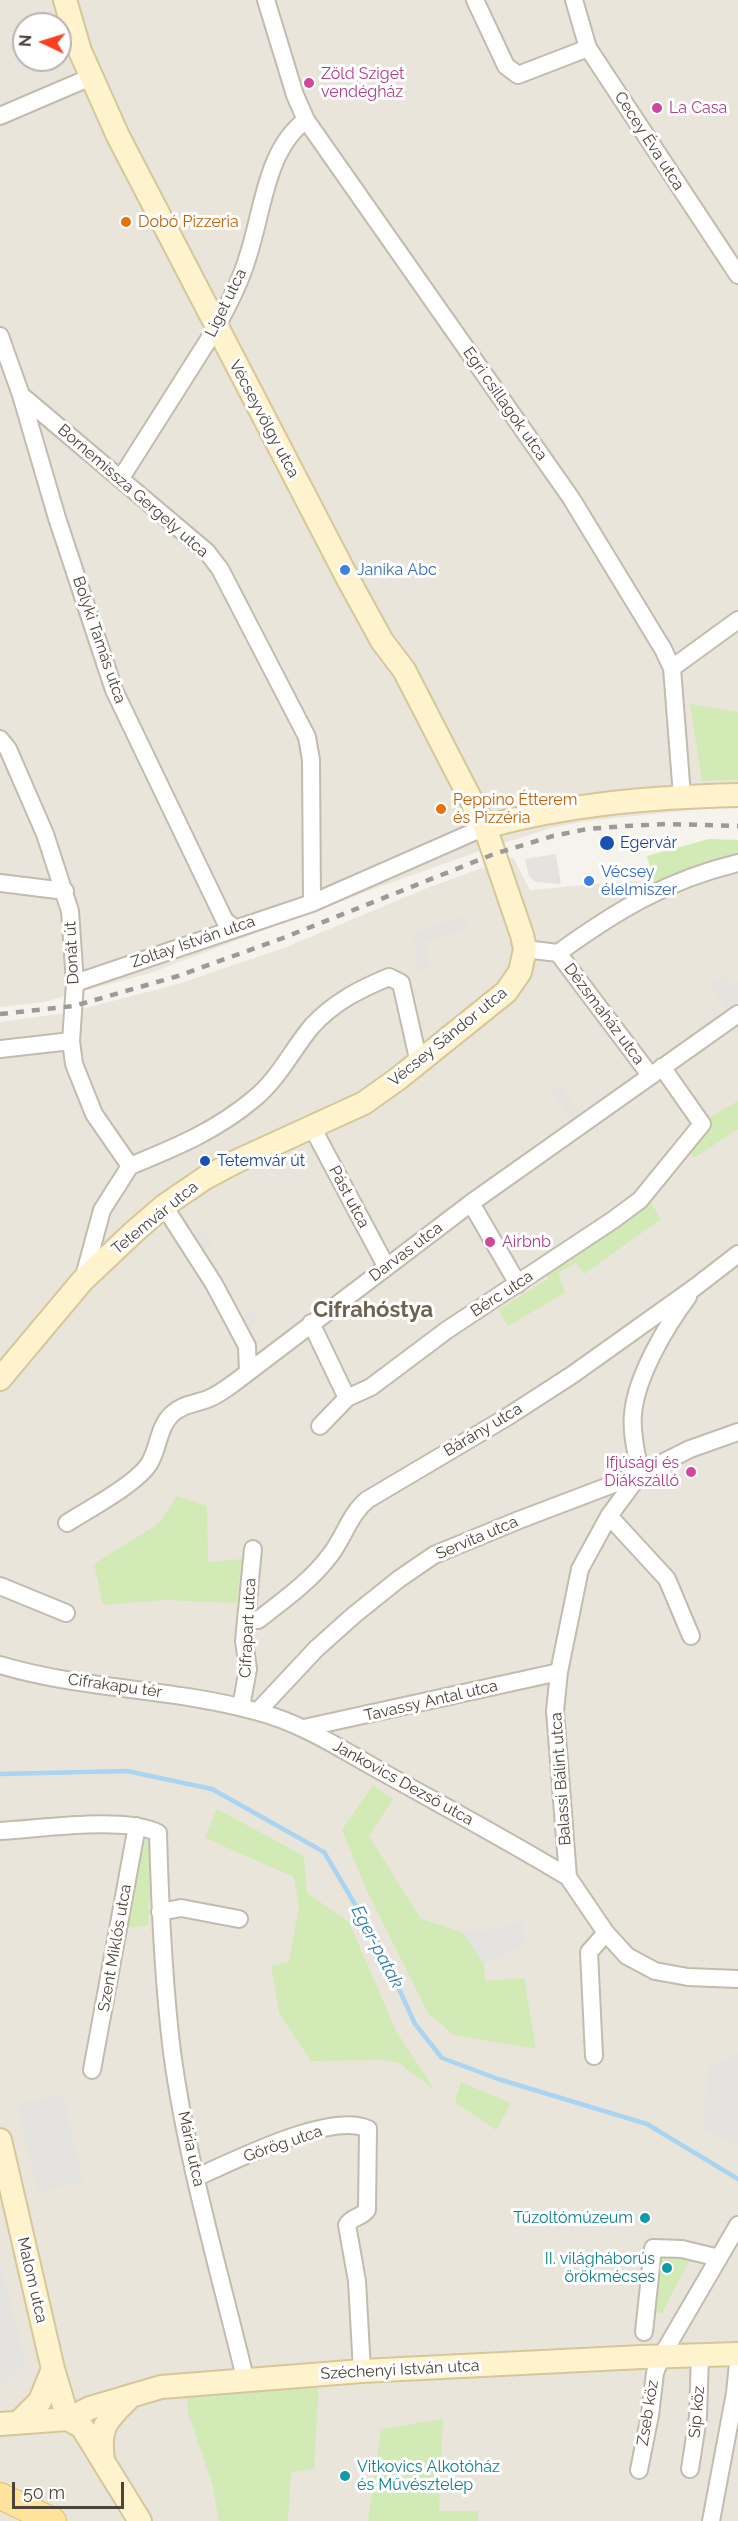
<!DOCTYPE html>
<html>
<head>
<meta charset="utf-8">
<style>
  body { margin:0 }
  #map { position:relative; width:738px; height:2521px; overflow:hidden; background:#f6f3ec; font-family:Raleway,sans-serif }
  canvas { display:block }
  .north { position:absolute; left:12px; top:12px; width:60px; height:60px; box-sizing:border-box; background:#fff; border:2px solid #b7b4b0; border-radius:50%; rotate:274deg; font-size:16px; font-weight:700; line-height:24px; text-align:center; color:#4b4439 }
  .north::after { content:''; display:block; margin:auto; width:21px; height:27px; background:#fc3f1d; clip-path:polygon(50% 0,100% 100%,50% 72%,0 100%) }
  .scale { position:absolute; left:12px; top:2482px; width:112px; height:27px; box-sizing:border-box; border:3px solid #4b4439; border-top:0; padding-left:8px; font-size:18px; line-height:21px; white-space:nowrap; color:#4b4439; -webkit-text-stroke:4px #fff; paint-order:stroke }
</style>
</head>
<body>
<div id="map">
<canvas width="738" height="2521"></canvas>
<div class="north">N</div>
<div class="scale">50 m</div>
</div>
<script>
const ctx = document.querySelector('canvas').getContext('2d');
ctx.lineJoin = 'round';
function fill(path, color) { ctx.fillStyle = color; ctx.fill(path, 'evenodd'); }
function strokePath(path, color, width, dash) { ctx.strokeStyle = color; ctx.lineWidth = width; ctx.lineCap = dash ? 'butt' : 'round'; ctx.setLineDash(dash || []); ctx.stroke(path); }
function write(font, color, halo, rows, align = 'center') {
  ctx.font = font + ' Raleway,sans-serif'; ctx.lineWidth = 6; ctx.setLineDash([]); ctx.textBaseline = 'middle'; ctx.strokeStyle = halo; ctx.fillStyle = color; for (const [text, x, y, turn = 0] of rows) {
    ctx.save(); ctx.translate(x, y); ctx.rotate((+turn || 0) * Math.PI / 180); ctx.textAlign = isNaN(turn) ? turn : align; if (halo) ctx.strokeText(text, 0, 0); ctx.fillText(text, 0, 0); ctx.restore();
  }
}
const residential = new Path2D(`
  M0,0H738V805L586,821L551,828L488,848L379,887L150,973L44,1002L0,1007ZM24,24H60V60H24Z
  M513,857L530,890L630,881L654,882L738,858V2521H0V1022L66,1013L178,984L284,948L427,888Z`);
const industrial = new Path2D(`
  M464,915L469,927L425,942L430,968L417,971L413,933Z
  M723,975L731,986L738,981V1001L726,1009L709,985Z
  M560,1085L580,1112L571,1119L551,1092Z
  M202,1229L212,1245L202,1251L192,1235Z
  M252,1310L258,1319L245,1328L239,1319Z`);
const green = new Path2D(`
  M690,704L738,712V780L702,781Z
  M709,839L738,840V858L654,882L647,856Z
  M738,1101V1129L694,1158L690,1151L710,1117Z
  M650,1202L661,1219L584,1274L576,1263L558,1273L565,1293L508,1326L498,1310L548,1279L545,1272Z
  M177,1496L207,1506L208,1562L243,1559L236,1603L164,1600L103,1605L94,1564L158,1524Z
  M373,1785L393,1799L369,1836L421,1919L462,1932L484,1964L485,1981L524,1978L536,2049L454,2035L428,2013L366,1889L342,1830Z
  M217,1809L304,1856L307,1893L349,1922L396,2031L435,2090L399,2063L383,2060L311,2061L279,2013L271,1966L289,1962L299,1905L294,1877L205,1838Z
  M149,1840H153L154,1847L148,1926L125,1928L141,1850L145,1841Z
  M461,2082L511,2103L496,2130L455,2102Z
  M657,2252L691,2257L662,2313L652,2312Z
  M319,2382L314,2469L291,2472L288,2521H219L213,2487L188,2412L187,2396Z
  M443,2419L439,2511H478V2521H368L381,2429Z`);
const parking = new Path2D(`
  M556,854L561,884L536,882L529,877L525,859Z
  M523,1920L526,1945L484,1964L462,1932L495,1929Z
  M738,2053V2145L704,2130L707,2068Z
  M63,2094L83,2182L37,2192L17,2104Z
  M0,2262L26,2364L0,2389Z`);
const stream = new Path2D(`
  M0,1774L127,1771L212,1789L324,1852L378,1943L415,2024L442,2058L498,2079L647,2124L738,2179`);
const street = new Path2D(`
  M266,0L295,95L306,120L571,498L663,649L672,668L682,796
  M475,0L506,66L518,75L588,48
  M574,0L588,48L738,275
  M0,116L91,77
  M0,336L21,395L57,518L114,690L225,921L235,928
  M21,395L207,552L220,569L307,737L311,760L312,903
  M121,478L216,328C228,305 241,281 248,256C263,211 266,149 306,120
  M672,668L738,620
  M0,739L8,749L45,834L70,911L75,983L71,1041L74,1064L94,1114L130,1166
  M0,883L65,891
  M525,949L558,953C616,911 667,880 738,863
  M558,953L650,1075
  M75,983L312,903L485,827
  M0,1049L71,1041
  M312,1127L386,1266
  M130,1166C176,1147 216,1131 255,1098C279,1078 292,1050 312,1026C334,1002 360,989 389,977L401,983L419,1063
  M471,1203L518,1284
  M164,1206L214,1284L247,1346L248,1372
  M83,1280L102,1210L130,1166
  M311,1323L347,1398
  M320,1426L347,1398L371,1387L447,1330L613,1220L640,1200L702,1124L662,1067
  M640,1474L609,1516L580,1569L559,1672L555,1711L568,1877L606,1933L627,1956L655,1971L688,1977L738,1979
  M640,1474C637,1455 631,1434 633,1414C636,1377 666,1326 688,1297
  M609,1516L667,1579L691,1636
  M67,1523C89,1509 136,1484 149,1464C159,1448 158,1427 172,1414C184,1403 197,1404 210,1398C219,1394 227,1388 234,1383L471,1203L738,1014
  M0,1586L66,1613
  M248,1620H258C284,1600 311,1581 331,1554C344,1537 350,1514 367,1500L507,1417L572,1375L694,1288L738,1254
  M0,1665C83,1690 172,1688 255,1711C303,1723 344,1751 386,1774C447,1808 509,1841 568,1877
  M241,1707L248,1669L244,1641L253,1549
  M258,1711L316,1649L354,1615L399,1579L434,1555L519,1520L640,1474L690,1449L738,1432
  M304,1728L559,1672
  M0,1831C40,1829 124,1816 158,1833C160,1906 163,1979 172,2052C187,2163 220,2273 246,2382
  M160,1912L181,1908L239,1919
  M594,2056L589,1952L606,1933
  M92,2070L137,1826
  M197,2177C234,2161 331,2111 368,2129L367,2210C361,2218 351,2217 347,2225L357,2281L362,2371
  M644,2332L653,2248L682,2249L719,2258
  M690,2469L698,2417L700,2355
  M639,2470L650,2415L655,2373L661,2357L738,2225
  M711,2521L735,2393L738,2363`);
const secondary = new Path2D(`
  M485,827C567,804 653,797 738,795
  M0,1379L83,1280L135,1231L164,1206L205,1178L235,1162L364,1103L399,1078L506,992L520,972L525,949L522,935L485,827L404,670L382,641L348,579L118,136L80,51L65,0
  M0,2140L53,2369L68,2419
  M68,2419L90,2408L161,2387L362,2371L642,2357L738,2354
  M20,2421L40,2401L53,2369
  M0,2424L68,2419L82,2427L140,2521
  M103,2460C98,2425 108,2419 131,2396`);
const primary = new Path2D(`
  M0,2496L53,2521`);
const rail = new Path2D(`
  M0,1014L74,1006L178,976L283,938L494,854L553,836L587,829L626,826L667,824L738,826`);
const markers = [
  [309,83,6,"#d1479c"],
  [657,108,6,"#d1479c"],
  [126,222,6,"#e8710a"],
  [345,570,6,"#3f7fe0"],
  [441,809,6,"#e8710a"],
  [607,843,8,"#1a4fb4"],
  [589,881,6,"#3f7fe0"],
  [205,1161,6,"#1a4fb4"],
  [490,1242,6,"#d1479c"],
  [691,1472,6,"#d1479c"],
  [645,2218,6,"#0f9aa8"],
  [667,2268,6,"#0f9aa8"],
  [345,2476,6,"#0f9aa8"]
];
const hotelNames = [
  ["Zöld Sziget",321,74],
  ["vendégház",321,92],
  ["La Casa",669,108],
  ["Airbnb",502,1242],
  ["Ifjúsági és",679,1463,"right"],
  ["Diákszálló",679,1481,"right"]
];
const streetNames = [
  ["Cecey Éva utca",649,141,57],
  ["Liget utca",226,303,-64],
  ["Egri csillagok utca",505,404,55],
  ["Vécseyvölgy utca",264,419,62],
  ["Bornemissza Gergely utca",133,491,41],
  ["Bolyki Tamás utca",99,640,71],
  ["Zoltay István utca",193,942,-19],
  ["Donát út",72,953,-93],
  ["Dézsmaház utca",604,1014,53],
  ["Vécsey Sándor utca",448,1037,-39],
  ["Pást utca",349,1197,62],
  ["Tetemvár utca",155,1218,-39],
  ["Darvas utca",406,1252,-37],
  ["Bérc utca",502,1294,-33],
  ["Bárány utca",483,1430,-31],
  ["Servita utca",477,1538,-23],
  ["Cifrapart utca",248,1628,-87],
  ["Cifrakapu tér",115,1686,8],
  ["Tavassy Antal utca",431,1701,-13],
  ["Balassi Bálint utca",561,1779,-94],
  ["Jankovics Dezső utca",403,1783,29],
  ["Szent Miklós utca",115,1948,-80],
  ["Görög utca",283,2144,-19],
  ["Mária utca",191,2149,78],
  ["Malom utca",32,2280,77],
  ["Széchenyi István utca",400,2370,-3],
  ["Síp köz",697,2412,-85],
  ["Zseb köz",648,2413,-81]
];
const foodNames = [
  ["Dobó Pizzeria",138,222],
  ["Peppino Étterem",453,800],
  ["és Pizzéria",453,818]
];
const shopNames = [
  ["Janika Abc",357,570],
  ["Vécsey",601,872],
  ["élelmiszer",601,890]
];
const transitNames = [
  ["Egervár",620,843],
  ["Tetemvár út",217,1161]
];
const cultureNames = [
  ["Tűzoltómúzeum",633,2218],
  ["II. világháborús",655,2259],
  ["örökmécses",655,2277],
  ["Vitkovics Alkotóház",357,2467,"left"],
  ["és Művésztelep",357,2485,"left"]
];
const waterNames = [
  ["Eger-patak",377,1947,62]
];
const districtNames = [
  ["Cifrahóstya",373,1310]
];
fill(residential, '#eae5da');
fill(industrial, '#e6e2dd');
fill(green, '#d2eab5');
fill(parking, '#e5e3e0');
strokePath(stream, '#a9d4f2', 4.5);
strokePath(street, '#c2bbae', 20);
strokePath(secondary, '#d6c79b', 26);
strokePath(primary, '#e6c16a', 28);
strokePath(street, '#fff', 16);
strokePath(secondary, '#fff3cd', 22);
strokePath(primary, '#ffe39c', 26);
strokePath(rail, '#9a9a9a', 4.5, [8, 8]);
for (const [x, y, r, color] of markers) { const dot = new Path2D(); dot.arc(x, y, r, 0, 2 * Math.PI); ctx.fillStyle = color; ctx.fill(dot); strokePath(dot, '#fff', 2); }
write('16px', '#b23c85', '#fff', hotelNames, 'left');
write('16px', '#4b4439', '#fff', streetNames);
write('16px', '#c56008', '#fff', foodNames, 'left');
write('16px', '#366cbe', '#fff', shopNames, 'left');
write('16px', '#164399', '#fff', transitNames, 'left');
write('16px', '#0d838f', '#fff', cultureNames, 'right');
write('italic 18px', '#2e7ab2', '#fff', waterNames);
write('bold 22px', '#6e6250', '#fff', districtNames);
</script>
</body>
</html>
